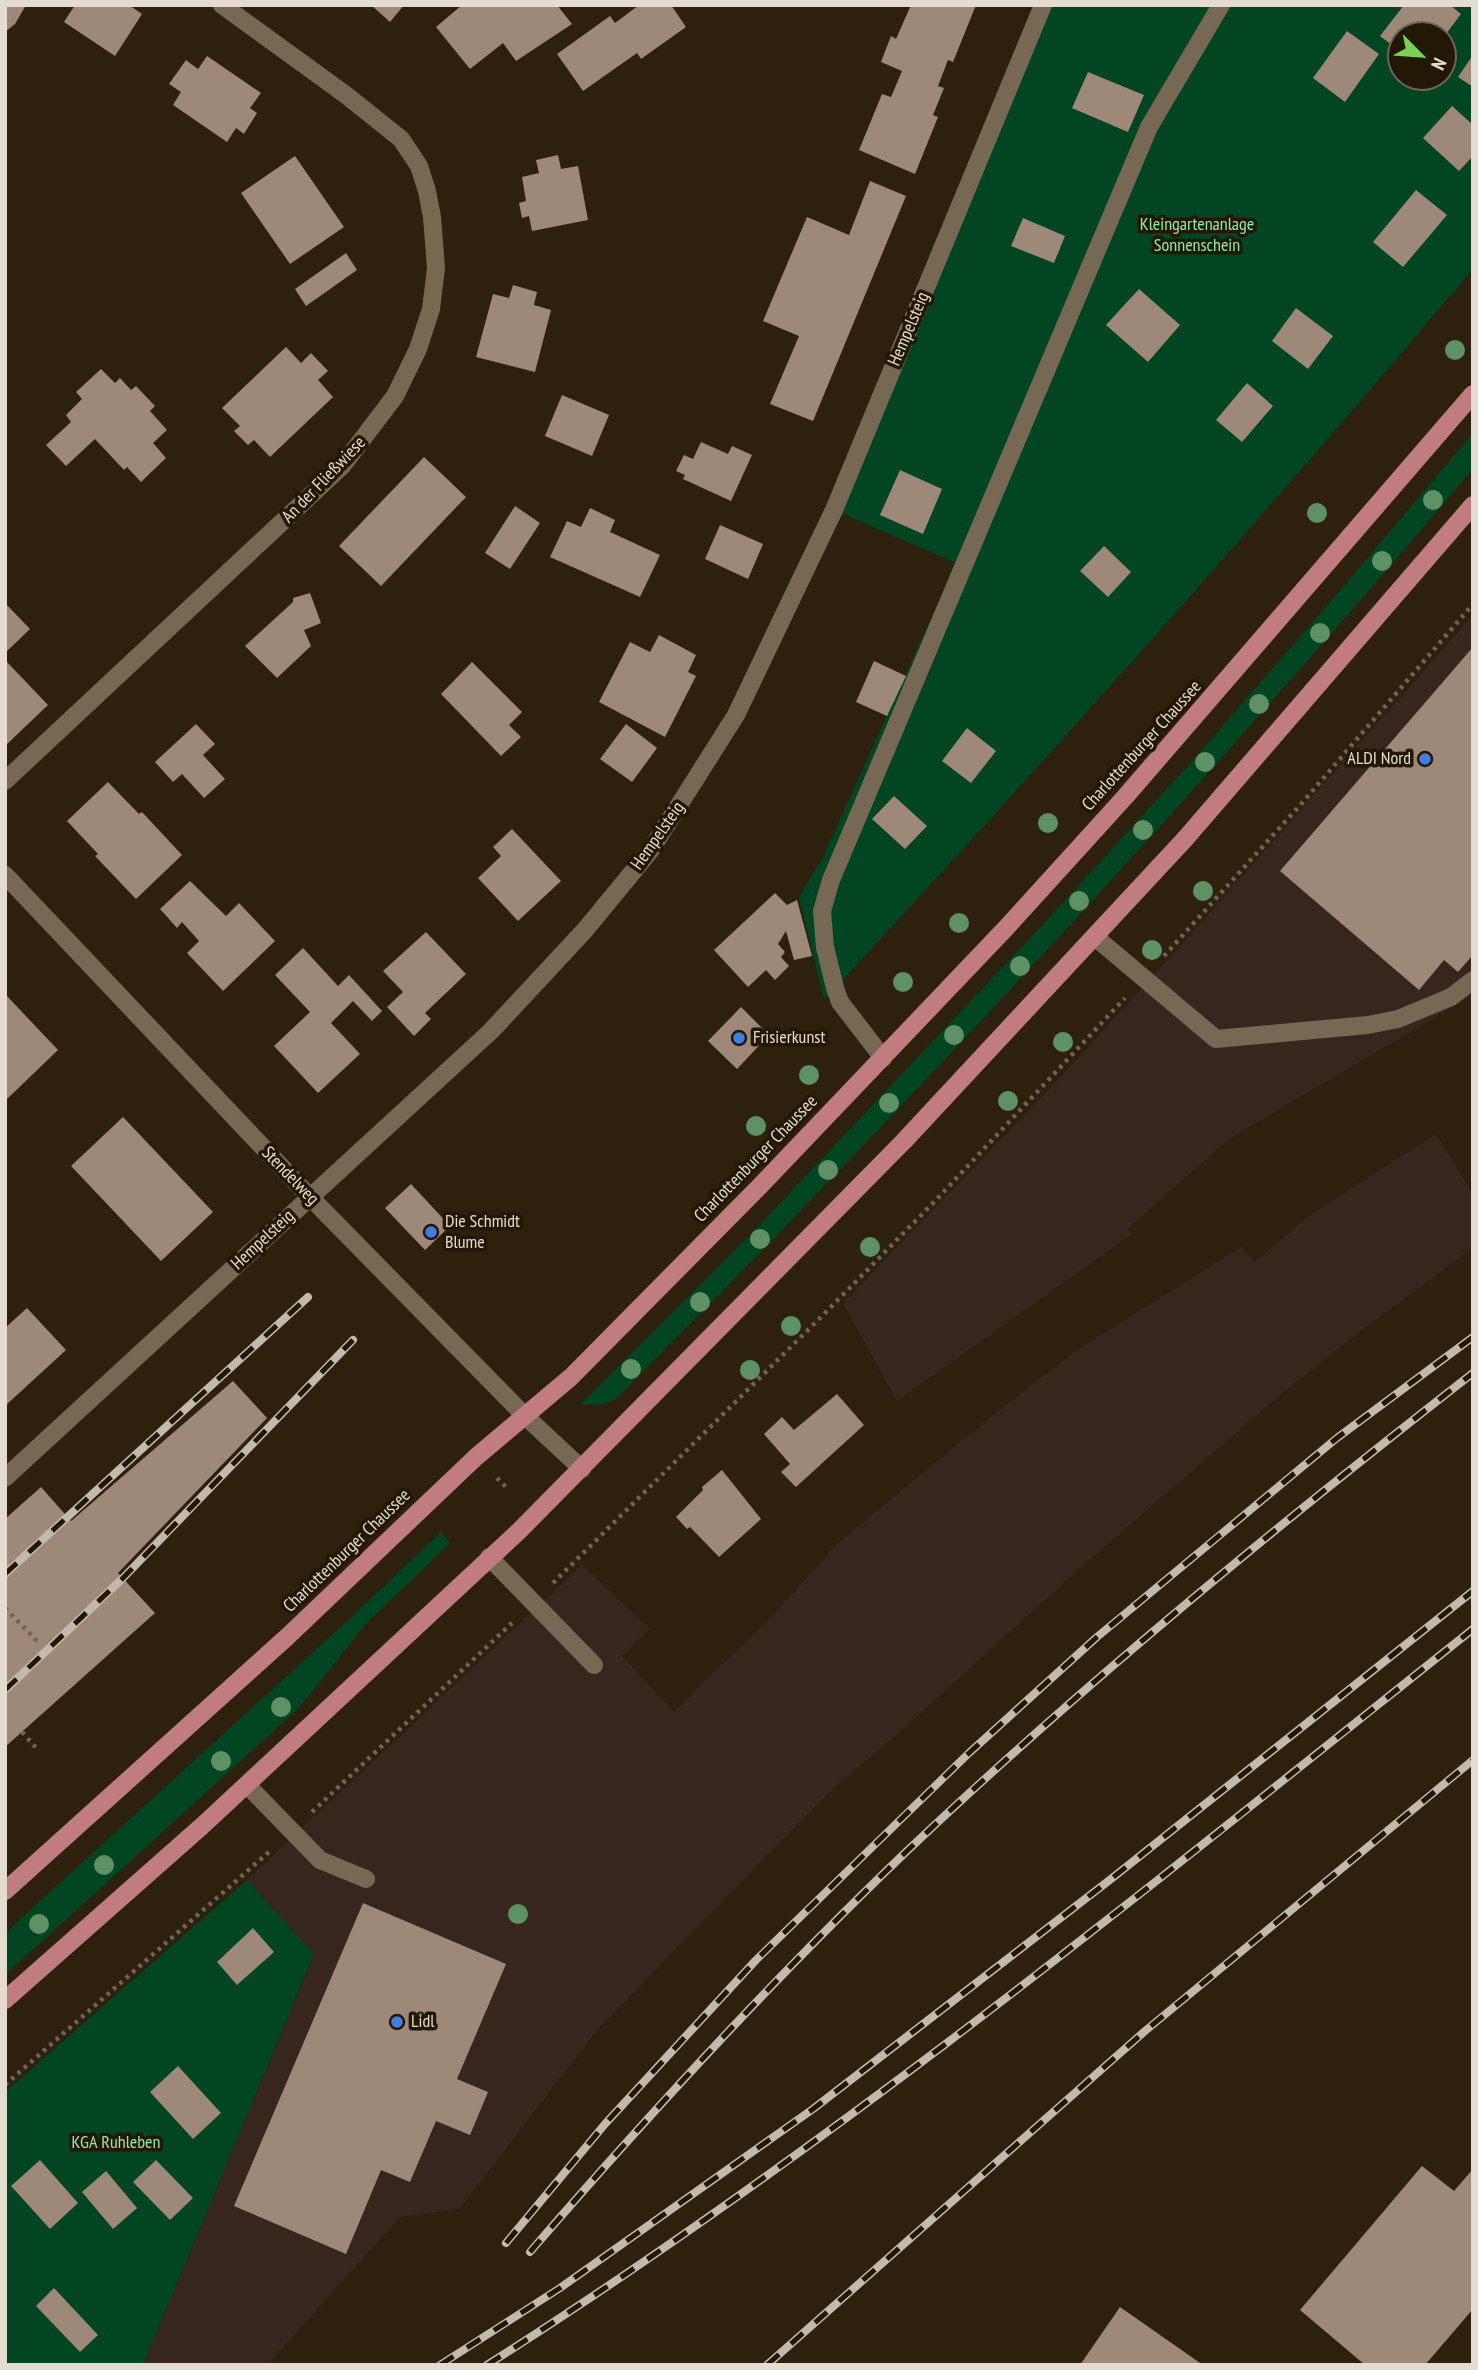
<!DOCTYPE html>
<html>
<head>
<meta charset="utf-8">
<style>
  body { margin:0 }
  #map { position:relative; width:1478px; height:2370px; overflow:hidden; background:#2d210e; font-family:"PT Sans Narrow",sans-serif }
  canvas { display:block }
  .frame { position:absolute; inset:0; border:7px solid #e4dcd0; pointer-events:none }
  .north { position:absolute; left:1387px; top:21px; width:70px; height:70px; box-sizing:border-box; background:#231705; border:2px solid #706656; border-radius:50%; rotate:115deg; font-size:19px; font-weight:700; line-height:28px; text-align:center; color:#e4dcd0 }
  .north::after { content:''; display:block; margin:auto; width:24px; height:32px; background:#7bd156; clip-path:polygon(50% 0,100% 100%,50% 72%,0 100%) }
</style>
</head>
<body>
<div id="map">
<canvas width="1478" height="2370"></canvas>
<div class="frame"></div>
<div class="north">N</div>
</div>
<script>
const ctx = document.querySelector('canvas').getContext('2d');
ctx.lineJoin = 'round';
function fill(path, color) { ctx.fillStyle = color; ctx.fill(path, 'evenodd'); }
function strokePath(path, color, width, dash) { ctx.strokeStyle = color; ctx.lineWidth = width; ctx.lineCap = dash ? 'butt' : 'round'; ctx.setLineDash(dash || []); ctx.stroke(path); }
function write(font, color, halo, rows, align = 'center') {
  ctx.font = font + ' "PT Sans Narrow",sans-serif'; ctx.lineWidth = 7; ctx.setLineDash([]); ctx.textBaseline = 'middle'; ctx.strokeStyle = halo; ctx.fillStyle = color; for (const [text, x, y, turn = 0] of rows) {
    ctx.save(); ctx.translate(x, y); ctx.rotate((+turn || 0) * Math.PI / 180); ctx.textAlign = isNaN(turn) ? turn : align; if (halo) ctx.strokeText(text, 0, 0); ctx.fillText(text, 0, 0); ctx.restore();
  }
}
const commercial = new Path2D(`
  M1473,615V995L1229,1139L1127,1229L1132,1234L897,1401L843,1303L1043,1096L1175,952Z
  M1436,1134L1473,1194V1248L1363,1329L1280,1395L1081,1567L893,1738L830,1791L599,2028L459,2209L400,2217L267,2365H143L314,1955L247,1880L582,1565L650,1629L622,1656L674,1712L775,1613L838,1543L998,1411L1080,1348L1241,1247L1255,1262L1310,1215Z`);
const green = new Path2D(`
  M1043,5H1473V269C1263,518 1046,761 824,1000L799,897L823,857L956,563L834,510ZM1401,35H1443V77H1401Z
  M1473,433V469C1200,791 914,1100 616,1399L604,1404L580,1405L751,1234L1049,918L1195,758L1349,580Z
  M441,1532L450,1543L366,1624L299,1708L5,1975V1934L17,1922L343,1625Z
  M247,1880L314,1954L143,2365H5V2092Z`);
const building = new Path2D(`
  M5,5H26L15,24L5,32Z
  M75,5H129L142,14L115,56L64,22Z
  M371,5H404L390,22Z
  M462,5H557L572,24L516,61L503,43L470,69L436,27Z
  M639,5H671L686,27L641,59L637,53L583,91L557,54L610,16L615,23Z
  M911,5H976L953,62L948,60L938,86L944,88L933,115L938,117L915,174L859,150L882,94L891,97L902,71L881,62L891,36L896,39Z
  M1404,5H1450L1461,14L1443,38V35H1401V52L1380,36Z
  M1347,31L1379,54L1345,102L1313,78Z
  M1473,55V87L1458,77Z
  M207,56L261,93L250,108L257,113L244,134L236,128L227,142L173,105L181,92L169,84L186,60L198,69Z
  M1088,72L1144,95L1128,132L1072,108Z
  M1452,106L1473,125V156L1459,171L1423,138Z
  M558,155L561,169L578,166L588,220L532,231L529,216L522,218L519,203L526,201L522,177L539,173L536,160Z
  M295,156L344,227L290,264L241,193Z
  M870,181L906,196L813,421L770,404L799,336L763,321L807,217L849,235Z
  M1416,190L1447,215L1403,267L1373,242Z
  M1023,218L1065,236L1054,263L1011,246Z
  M346,253L357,270L306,306L295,289Z
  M513,285L537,292L534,305L551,310L535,372L476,357L493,294L509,298Z
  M1139,289L1180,325L1148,362L1106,325Z
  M1296,308L1333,336L1308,369L1272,341Z
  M286,347L301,363L311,353L328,371L318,380L333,397L270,457L254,440L248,445L234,431L240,426L222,408Z
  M101,369L115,383L120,378L131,390L136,386L155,406L150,411L167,430L153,443L166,458L141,482L127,467L124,470L95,439L66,466L46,445L71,422L66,415L82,399L76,392Z
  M1247,383L1273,406L1242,442L1216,420Z
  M562,395L609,415L592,456L545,436Z
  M701,442L728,454L732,446L752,455L731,501L683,479L685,475L676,471L684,455L693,459Z
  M424,457L466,497L381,586L339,546Z
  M900,470L942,489L923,534L880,515Z
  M515,506L540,523L510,569L485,553Z
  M590,508L615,520L610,532L660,555L640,597L550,557L567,521L581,527Z
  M720,525L763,544L748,579L705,559Z
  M1104,546L1131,572L1108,597L1080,571Z
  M310,593L321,623L304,630L311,646L277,678L245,646L293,602V598Z
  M5,603L30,629L5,653Z
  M659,635L696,655L688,672L696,676L665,737L599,702L630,642L650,652Z
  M1473,647V955L1458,972L1444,960L1419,990L1280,871Z
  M5,660L48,705L5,746Z
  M874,661L906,676L887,716L856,702Z
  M472,662L522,712L509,725L521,737L501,756L441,694Z
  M196,724L215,744L203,755L225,779L204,798L182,774L173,782L155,762Z
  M626,724L657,748L632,782L600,759Z
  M967,728L996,751L971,783L942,761Z
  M108,782L139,814L142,812L182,855L136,899L95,856L98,854L67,821Z
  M894,796L927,826L905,849L872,819Z
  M512,829L561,881L518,921L478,878L501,856L493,847Z
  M190,881L226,916L239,903L275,941L223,991L187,953L199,941L182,922L177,928L160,909Z
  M775,893L787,905L797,900L812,956L794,960L786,931L778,944L785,952L781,957L789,966L775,980L766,970L748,987L714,950Z
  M426,932L466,974L425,1013L431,1019L414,1036L387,1007L403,992L383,971Z
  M303,948L338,986L349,975L382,1011L372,1021L353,1001L331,1023L360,1054L318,1093L274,1046L310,1012L275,975Z
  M5,994L58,1050L7,1099L5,1096Z
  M741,1007L769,1035L737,1069L708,1041Z
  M123,1117L213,1212L161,1261L71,1166Z
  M411,1184L450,1226L425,1250L385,1208Z
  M27,1308L66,1350L5,1406V1328Z
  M233,1381L267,1418L118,1573L155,1613L5,1747V1519L41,1487L71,1521Z
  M837,1394L864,1425L796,1487L781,1472L790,1464L764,1434L782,1417L794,1430Z
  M722,1470L761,1519L719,1557L690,1527L687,1529L676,1517L703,1490L702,1487Z
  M363,1903L506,1964L457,2079L488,2092L470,2135L436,2121L410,2182L381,2170L346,2254L234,2206Z
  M253,1928L274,1952L237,1985L217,1962Z
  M178,2066L221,2113L193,2139L150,2092Z
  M40,2160L78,2203L50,2229L11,2186Z
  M156,2160L193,2198L170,2220L133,2182Z
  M1422,2166L1454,2191L1473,2169V2309L1425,2365H1365L1300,2310Z
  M106,2171L137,2208L113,2229L82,2192Z
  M54,2288L98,2335L80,2352L36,2306Z
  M1120,2307L1203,2365H1080Z`);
const path = new Path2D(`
  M1164,956L1302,803L1473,604
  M497,1478L507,1488
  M553,1583L825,1313L935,1201L1125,998
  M5,1608L39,1643
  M22,1732L37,1749
  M312,1812L512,1623
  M5,2085L270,1851`);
const minor = new Path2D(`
  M5,781L342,466L395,396L418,349L431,309L436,268L432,217L427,191L419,166L401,139L346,95L222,5
  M5,875L310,1197L524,1415L582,1469
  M1095,937L1216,1039L1368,1025L1398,1019L1451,997L1473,980
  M883,1058L840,1002L835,988L825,947L822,911L831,880L1149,127L1221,5
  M5,1478L491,1031L585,930L650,851L736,715L834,510L1043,5
  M489,1557L594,1665
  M247,1785L320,1860L366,1879`);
const major = new Path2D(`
  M5,1891L287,1637L476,1457L571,1377L760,1186L1006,928L1125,797L1473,394
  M5,2000L202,1826L519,1531L904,1141L1185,839L1473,505`);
const rail = new Path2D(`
  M5,1574L308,1297
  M5,1690L123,1578L353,1340
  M506,2243L605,2124L756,1960L969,1753L1097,1637L1337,1438L1473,1337
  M530,2252C650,2113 775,1977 908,1850C1087,1681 1278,1525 1473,1373
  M440,2365L560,2288L813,2109L1111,1879L1473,1591
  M487,2365C834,2145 1153,1884 1473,1629
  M767,2365L1145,2031L1473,1760`);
const trees = [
  [1455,350],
  [1433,500],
  [1317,513],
  [1382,561],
  [1320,633],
  [1259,704],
  [1205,762],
  [1048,823],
  [1143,830],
  [1203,891],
  [1079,901],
  [959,923],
  [1152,950],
  [1020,966],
  [903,982],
  [954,1035],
  [1063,1042],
  [809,1075],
  [1008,1101],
  [889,1103],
  [756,1126],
  [828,1170],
  [760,1239],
  [870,1247],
  [700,1302],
  [791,1326],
  [631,1369],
  [750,1370],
  [281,1707],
  [221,1761],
  [104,1865],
  [518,1914],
  [39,1924]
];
const markers = [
  [1425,759,7,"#3f7fe0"],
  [739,1038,7,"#3f7fe0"],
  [431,1232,7,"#3f7fe0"],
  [397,2022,7,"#3f7fe0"]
];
const parkNames = [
  ["Kleingartenanlage",1197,225],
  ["Sonnenschein",1197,246],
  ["KGA Ruhleben",116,2143]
];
const streetNames = [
  ["Hempelsteig",909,329,-67],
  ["An der Fließwiese",324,480,-46],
  ["Charlottenburger Chaussee",1142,746,-48],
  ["Hempelsteig",658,836,-55],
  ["Charlottenburger Chaussee",756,1159,-46],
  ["Stendelweg",290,1176,46],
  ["Hempelsteig",263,1240,-43],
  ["Charlottenburger Chaussee",347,1551,-44]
];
const poiNames = [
  ["ALDI Nord",1411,759,"right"],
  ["Frisierkunst",753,1038],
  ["Die Schmidt",445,1222],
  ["Blume",445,1243],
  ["Lidl",411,2022]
];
fill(commercial, '#37261d');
fill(green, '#014522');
fill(building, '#9e8878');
strokePath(path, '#6f6554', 4.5, [3.5, 5]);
strokePath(minor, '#766853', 18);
strokePath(major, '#c07c7e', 18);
strokePath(rail, '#c2baac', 8);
strokePath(rail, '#231705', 5, [16]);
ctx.fillStyle = '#5e9264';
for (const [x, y] of trees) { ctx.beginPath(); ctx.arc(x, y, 10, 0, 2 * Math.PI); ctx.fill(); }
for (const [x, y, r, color] of markers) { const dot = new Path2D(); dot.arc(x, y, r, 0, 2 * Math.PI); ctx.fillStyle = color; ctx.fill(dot); strokePath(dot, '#231705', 2.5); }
write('18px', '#87eeaa', '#231705', parkNames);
write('18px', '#e4dcd0', '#231705', streetNames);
write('18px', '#e4dcd0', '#231705', poiNames, 'left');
</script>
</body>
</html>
